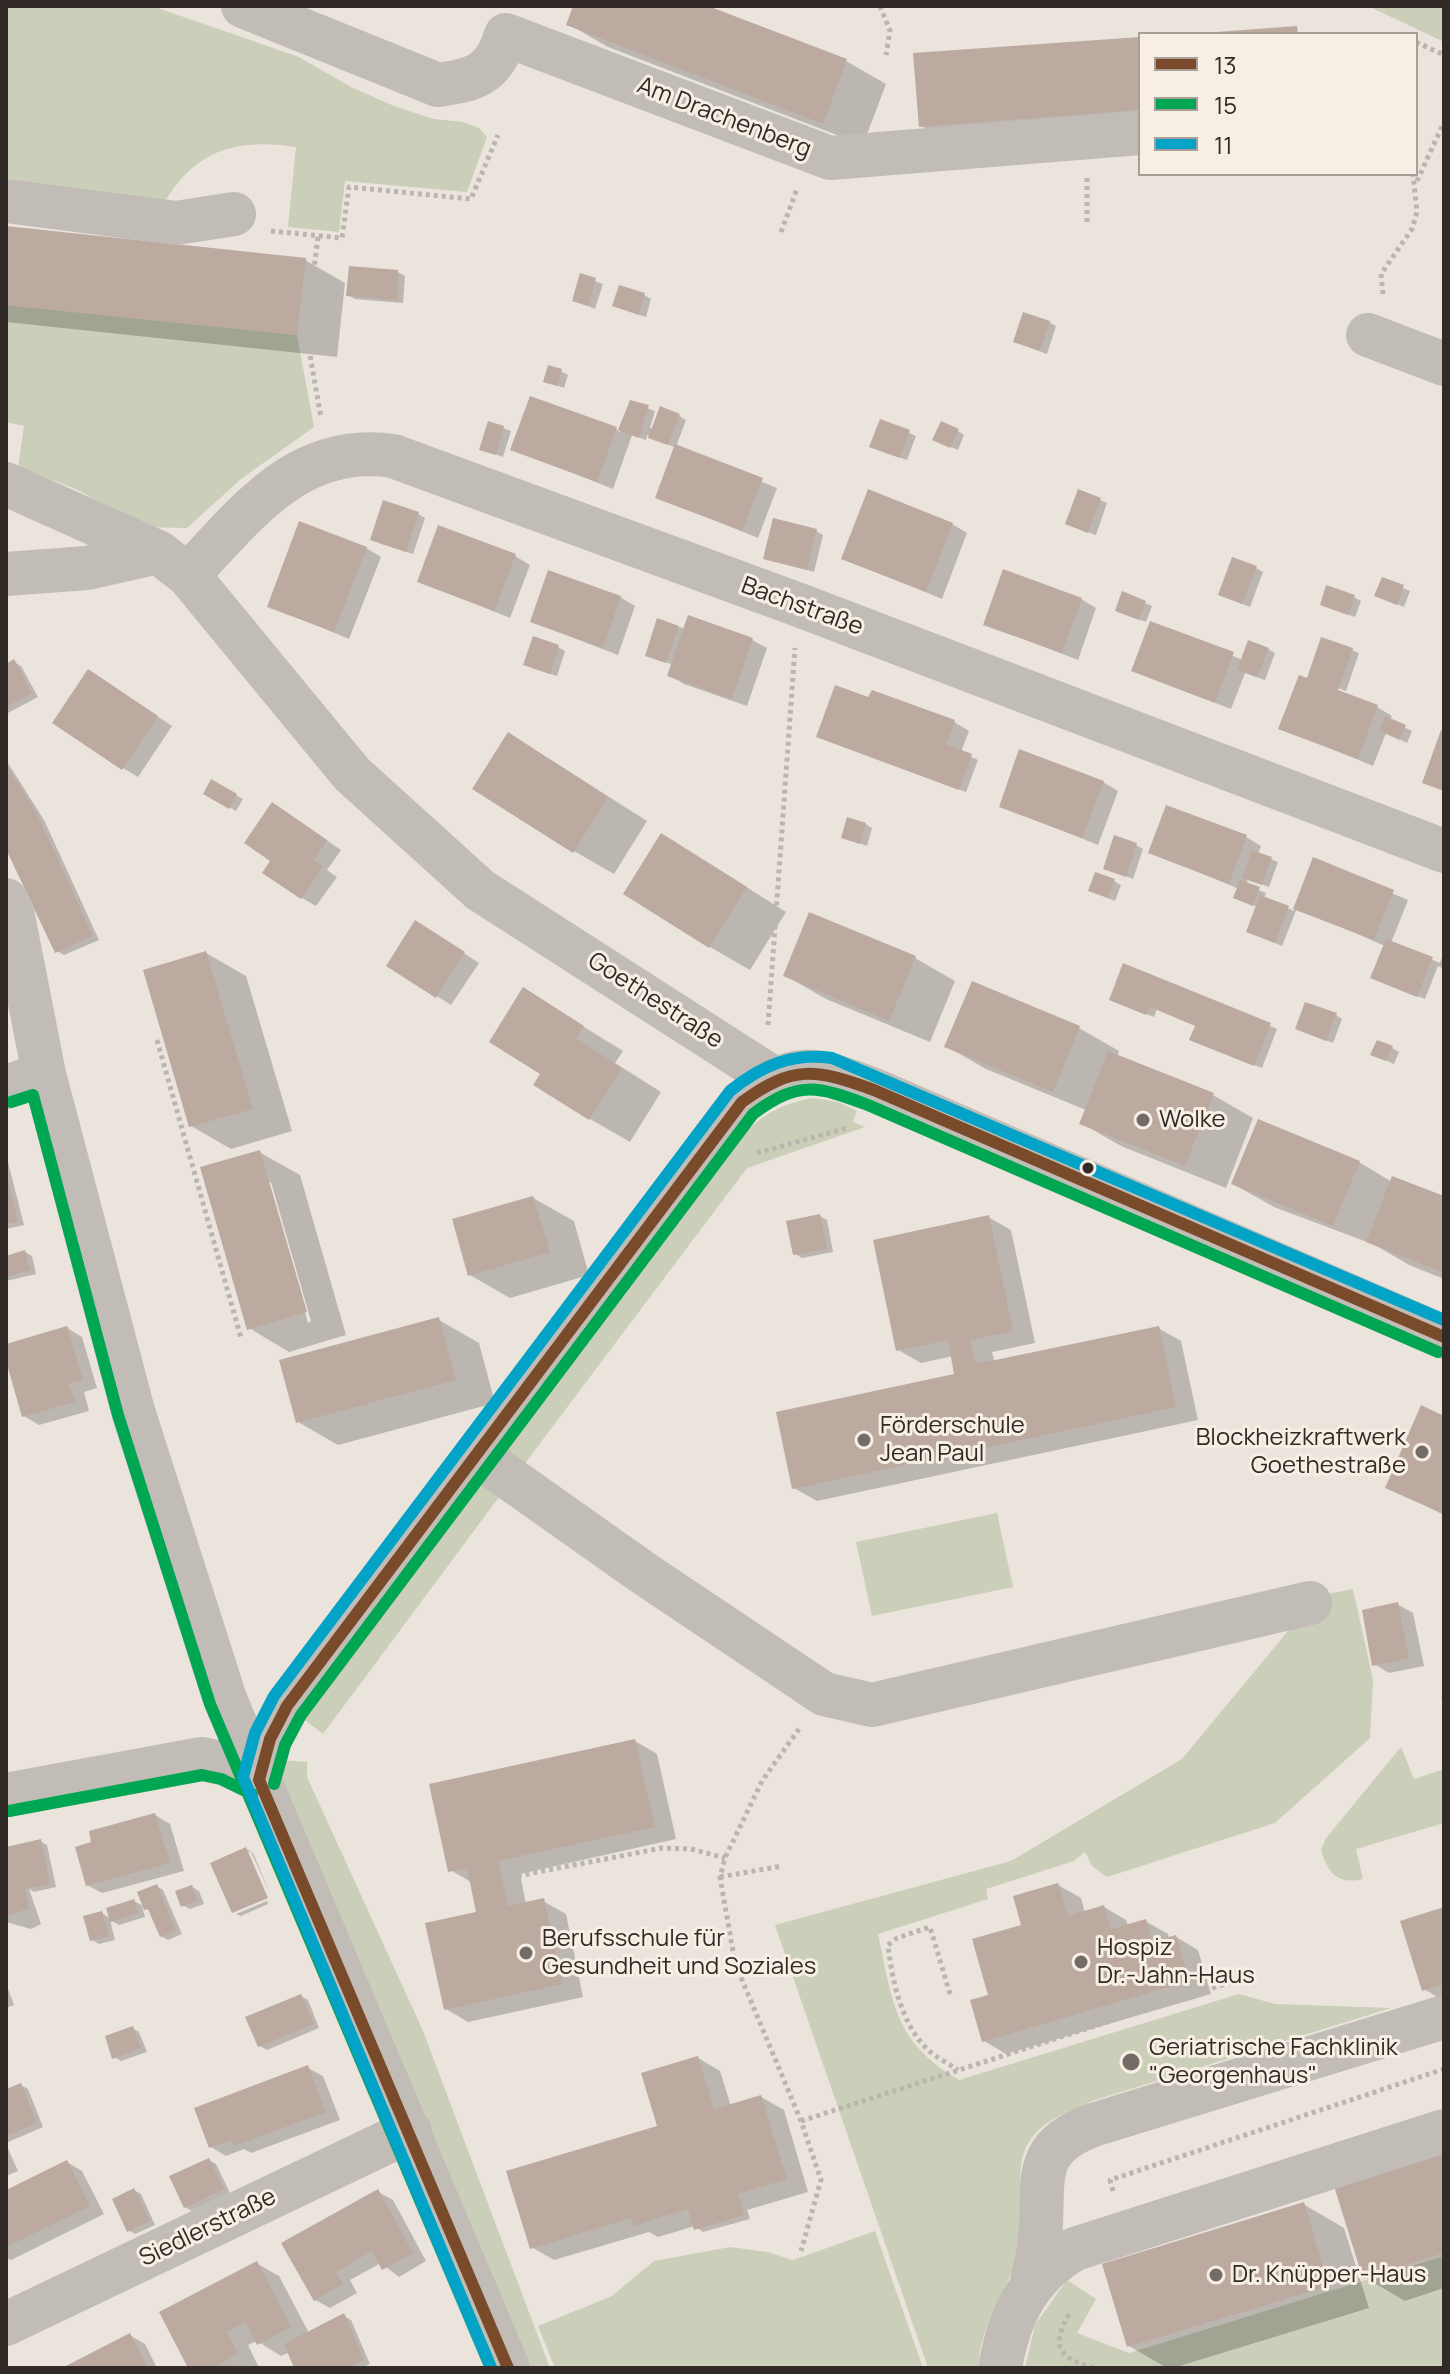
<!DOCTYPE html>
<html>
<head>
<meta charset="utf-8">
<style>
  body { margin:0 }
  #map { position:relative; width:1450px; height:2374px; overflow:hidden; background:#eae4dd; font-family:Manrope,sans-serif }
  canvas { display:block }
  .frame { position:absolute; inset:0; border:8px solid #322a26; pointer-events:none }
  .legend { position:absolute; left:1138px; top:32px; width:280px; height:144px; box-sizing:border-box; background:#f7eee4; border:2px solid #a8a098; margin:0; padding:10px 14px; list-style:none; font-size:24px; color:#322a26 }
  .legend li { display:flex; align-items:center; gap:16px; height:40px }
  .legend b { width:40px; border:2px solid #a8a098 }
</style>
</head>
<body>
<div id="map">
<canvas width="1450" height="2374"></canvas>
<div class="frame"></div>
<ul class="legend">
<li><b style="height:10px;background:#7a4b2a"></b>13</li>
<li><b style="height:10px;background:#00a651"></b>15</li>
<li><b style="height:10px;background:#02a3c6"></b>11</li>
</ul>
</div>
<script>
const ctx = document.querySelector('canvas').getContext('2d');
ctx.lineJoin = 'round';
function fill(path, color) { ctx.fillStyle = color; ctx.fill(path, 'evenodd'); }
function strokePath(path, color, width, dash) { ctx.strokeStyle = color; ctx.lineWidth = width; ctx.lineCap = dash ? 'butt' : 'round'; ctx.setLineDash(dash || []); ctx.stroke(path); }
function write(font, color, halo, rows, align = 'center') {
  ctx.font = font + ' Manrope,sans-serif'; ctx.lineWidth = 6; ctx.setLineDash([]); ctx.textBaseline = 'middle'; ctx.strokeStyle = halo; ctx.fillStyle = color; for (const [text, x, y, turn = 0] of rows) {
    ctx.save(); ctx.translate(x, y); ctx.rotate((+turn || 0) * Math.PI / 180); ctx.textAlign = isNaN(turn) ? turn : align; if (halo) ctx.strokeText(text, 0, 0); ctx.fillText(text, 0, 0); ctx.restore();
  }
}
const green = new Path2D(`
  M6,6H152L299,57L351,87L394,106L434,119L463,122L479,128L487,137L467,192L345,181L339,232L288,227L296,147C233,137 190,152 160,211L6,192Z
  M1368,6H1444V42Z
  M6,305L297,335L314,427L241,479L187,528L142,527L78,490L18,467L24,426L6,422Z
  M813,1098L838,1102L857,1111L853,1122L865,1127L747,1168L520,1470L499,1454L745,1133C765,1112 786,1103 813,1098Z
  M479,1482L499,1497L323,1734L301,1717Z
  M997,1513L1013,1587L872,1616L856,1542Z
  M1353,1589L1373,1680L1370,1738L1275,1823L1107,1877L1092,1866L1085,1852L1074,1861L986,1889L988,1899L878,1934C893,2003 894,2042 959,2080L1239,1994L1275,2004L1391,2008L1092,2101C1073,2110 1048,2118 1034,2135C1007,2168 1030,2206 1022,2242C1012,2287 980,2320 978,2368H928L775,1925L1011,1861L1182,1759L1317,1596Z
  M1401,1747L1414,1779L1444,1769V1823L1356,1849L1363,1879C1337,1885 1328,1873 1321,1850L1326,1838Z
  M280,1760L307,1762V1777L423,2031L550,2368H526L287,1811Z
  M875,2231L923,2368H555L538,2326L612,2296L654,2261L730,2247L767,2252L793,2260Z
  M1444,2256V2368H1025L1035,2325L1067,2280L1096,2299L1077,2333L1129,2353Z`);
const shadow = new Path2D(`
  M575,6H702L846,61L886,84L863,145L608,47L568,24Z
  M1140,39V135L961,149L921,126Z
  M6,228L305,260L345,283L337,357L6,322Z
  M398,272L405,276L403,303L355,299L348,295Z
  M582,276L603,284L595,309L574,300Z
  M644,295L651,299L646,317L614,306Z
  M1049,322L1056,326L1047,354L1015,342Z
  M561,371L568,375L564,388L545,381Z
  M631,402L655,411L650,428L653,429L679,416L686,420L676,447L777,488L758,538L658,497L676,448L647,435L646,440L632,435L613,489L513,449L616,429L620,432Z
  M881,421L916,436L907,460L878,450Z
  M489,423L511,431L503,457L482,449Z
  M958,431L964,435L958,450L941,443Z
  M1100,500L1107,503L1096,535L1074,527Z
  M418,514L425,518L413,554L379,543Z
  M952,524L967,533L942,599L843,558Z
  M816,531L823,535L814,572L766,558Z
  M366,548L381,557L349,639L269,606Z
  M515,556L530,565L510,618L419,581Z
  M1256,568L1263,572L1250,607L1227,598Z
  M1383,579L1410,591L1404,607L1384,599Z
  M1123,594L1152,606L1146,622L1124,614Z
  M620,597L635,606L618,655L532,622Z
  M1354,597L1361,601L1355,617L1329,608Z
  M1081,599L1096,608L1078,660L985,624Z
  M1151,623L1243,660L1268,649L1275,653L1265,680L1245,673L1231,709L1133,670Z
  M678,627L752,640L767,648L747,706L684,684L669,675L673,665L647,655Z
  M558,647L565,651L557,676L532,668Z
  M1352,650L1359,653L1346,691L1314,679V683L1377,707L1392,716L1390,721L1412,731L1407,743L1386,733L1373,766L1281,728L1308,681Z
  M14,662L21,666L38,697L6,714V666Z
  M103,680L172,726L138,777L123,768Z
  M867,699L954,722L969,731L961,752L978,760L966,792L858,752Z
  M548,758L647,821L614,874L574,851Z
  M6,760L44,820L99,940L64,955L57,951L6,845Z
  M212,782L243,799L236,811L205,793Z
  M1103,782L1118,791L1098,845L1001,806Z
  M287,813L341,850L327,870L337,877L316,906L302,898L272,861Z
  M865,824L872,828L867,846L843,837Z
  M1246,837L1261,846L1258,854L1278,862L1269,887L1248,879L1246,885L1266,893L1264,898L1294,911L1314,860L1408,900L1391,943L1440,963L1444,952V969L1438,966L1425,999L1379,981L1385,946L1297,908L1282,946L1255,935L1257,907L1243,901L1239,889L1151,852Z
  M1136,845L1143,849L1133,879L1105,868Z
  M702,859L786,912L750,970L710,947Z
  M1114,881L1121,885L1115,901L1098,894Z
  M430,931L479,963L451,1005L437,996Z
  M206,953L246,976L292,1131L231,1149L191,1126Z
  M915,958L955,981L930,1042L826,999L786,976Z
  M1124,965L1277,1029L1262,1068L1199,1043L1197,1026L1157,1009L1154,1017L1118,1003Z
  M524,990L623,1051L615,1063L661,1092L630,1142L590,1119L542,1074Z
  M1336,1015L1342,1019L1333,1043L1304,1032Z
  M1079,1028L1119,1051L1117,1057L1213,1095L1253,1118L1226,1188L1121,1146L1081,1123L1086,1110L986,1069L946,1046Z
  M1392,1048L1399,1052L1394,1064L1380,1058Z
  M259,1152L300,1175L346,1335L289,1352L249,1328ZM267,1182H271L311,1321L308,1323Z
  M6,1154L24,1225L6,1229Z
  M1359,1162L1392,1182L1444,1198V1279L1409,1265L1375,1245L1274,1207L1233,1184Z
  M533,1198L574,1221L589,1275L510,1298L470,1275Z
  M820,1216L827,1220L833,1252L802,1258L795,1254Z
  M988,1217L1011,1230L1035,1343L992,1352L995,1363L1158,1328L1181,1341L1198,1420L817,1501L794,1488L957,1376L953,1356L921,1363L898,1350Z
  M25,1252L32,1256L36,1274L6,1281V1258Z
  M439,1320L479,1343L495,1403L338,1445L298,1422Z
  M67,1328L82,1337L97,1388L84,1392L89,1411L39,1425L24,1416L6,1346Z
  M1444,1418V1515L1387,1487Z
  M1397,1604L1413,1613L1424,1666L1389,1673L1374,1664Z
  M635,1741L657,1754L676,1839L520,1874L526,1904L543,1901L566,1914L583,1997L468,2022L446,2009L479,1914L471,1882L450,1870Z
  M155,1815L170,1824L184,1871L102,1893L87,1885L93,1843Z
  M40,1841L47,1845L56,1887L34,1892L29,1889L41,1924L31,1929L6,1922V1850Z
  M246,1849L253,1853L271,1895L251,1852H246L235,1913Z
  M1058,1885L1081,1898L1085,1913L1104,1907L1126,1920L1128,1926L1145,1921L1168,1934L1169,1939L1176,1937L1198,1950L1211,1994L1006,2054L984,2041L991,1996Z
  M156,1886L163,1890L182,1934L168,1940L161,1936L152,1912L142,1906L145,1917L119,1925L110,1920L115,1940L99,1944L92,1940L102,1913L111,1919L134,1901L145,1907Z
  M192,1887L199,1891L204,1904L190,1909L183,1905Z
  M267,1901L268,1904L241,1916L236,1914Z
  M1444,1909V2001L1424,1989Z
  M6,1983L14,2005L6,2008Z
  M301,1996L308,2000L319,2028L267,2050L260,2046Z
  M132,2028L139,2032L147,2052L121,2061L114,2057Z
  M698,2058L720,2071L731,2106L761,2097L784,2110L808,2192L747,2210L750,2219L703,2232L695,2226L658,2237L649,2232L554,2260L531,2247L659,2127Z
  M308,2068L323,2076L340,2120L251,2153L244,2149L226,2156L211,2147Z
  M21,2085L28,2089L43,2127L6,2143V2091Z
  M6,2144L18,2171L6,2176Z
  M1444,2155V2288L1405,2301L1364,2277Z
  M209,2160L216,2164L230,2193L192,2211L185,2207Z
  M67,2162L82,2171L104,2214L11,2260L6,2258V2193Z
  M134,2190L141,2194L155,2225L135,2234L128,2230Z
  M378,2192L393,2200L426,2261L399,2277L381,2263L350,2280L357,2293L330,2308L315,2300Z
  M1303,2204L1344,2228L1369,2308L1173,2368H1167L1129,2346Z
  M256,2263L279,2276L309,2333L344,2316L351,2320L370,2364L361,2368H297L290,2352L281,2356L257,2341L248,2345L259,2368H190Z
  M129,2335L145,2344L157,2368H67Z`);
const building = new Path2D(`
  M573,6H708L847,59L823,124L566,25Z
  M1297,26L1298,34H1216V32Z
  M1140,37V110L919,127L913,53Z
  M6,226L306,258L297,335L6,305Z
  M349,266L398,270L397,300L346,296Z
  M580,273L596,278L588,306L572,301Z
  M619,285L645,293L639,315L612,306Z
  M1023,312L1050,321L1040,351L1013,342Z
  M548,365L562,369L557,386L543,382Z
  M530,396L617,427L597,482L510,450Z
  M630,400L649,405L639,438L618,430Z
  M660,406L680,414L668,445L648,438Z
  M880,419L910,430L900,458L869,447Z
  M488,421L504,426L496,455L479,450Z
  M941,421L959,429L950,448L932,440Z
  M675,444L763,478L742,531L655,498Z
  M868,489L953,523L926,592L841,559Z
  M1078,489L1101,498L1088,533L1065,524Z
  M383,500L419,512L406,552L370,540Z
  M773,518L817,529L807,570L763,559Z
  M299,521L367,547L334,632L267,607Z
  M438,525L516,554L494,611L417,582Z
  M1232,557L1257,566L1242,604L1218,595Z
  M1003,569L1082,598L1062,653L983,625Z
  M548,570L621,596L603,648L530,622Z
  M1382,577L1404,585L1397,605L1374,596Z
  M1326,585L1355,595L1348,615L1320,605Z
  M1122,591L1146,601L1139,620L1115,611Z
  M688,615L753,638L732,699L667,676Z
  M657,618L679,626L666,663L645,656Z
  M1150,621L1234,652L1215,703L1131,671Z
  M533,636L559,645L550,674L523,665Z
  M1321,637L1353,648L1338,690L1378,705L1358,759L1278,729L1299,675L1307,678Z
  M1248,640L1269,648L1257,677L1237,670Z
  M14,659L32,693L6,707V664Z
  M88,669L158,716L122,770L52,723Z
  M835,685L868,697L872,690L955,720L946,744L972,754L959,790L816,737Z
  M1385,716L1406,725L1400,740L1379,731Z
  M1441,730L1444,731V791L1422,783Z
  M508,732L608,797L573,853L472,789Z
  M1019,749L1104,781L1082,838L999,807Z
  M6,764L37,814L93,936L55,953L6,849Z
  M211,779L237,794L229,809L203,794Z
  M272,802L327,840L314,860L323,867L301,899L262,873L270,861L244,843Z
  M1166,805L1247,835L1229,884L1148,853Z
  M847,817L866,823L860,844L841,838Z
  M661,833L747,887L709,948L623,894Z
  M1114,835L1137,843L1126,877L1103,869Z
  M1252,850L1272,857L1262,885L1242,878Z
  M1313,857L1394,890L1374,940L1293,909Z
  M1095,872L1115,879L1108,898L1088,891Z
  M1240,880L1260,887L1253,906L1233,898Z
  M1260,895L1289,906L1275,943L1246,932Z
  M809,912L916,956L889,1021L783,976Z
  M415,920L465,952L436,998L386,966Z
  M1386,939L1433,957L1417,997L1370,978Z
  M206,951L253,1109L189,1127L143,970Z
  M1123,963L1271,1023L1254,1066L1189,1040L1195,1026L1150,1007L1146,1015L1109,1000Z
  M972,981L1080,1026L1053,1092L944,1047Z
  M523,987L584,1026L576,1038L622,1068L589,1120L533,1085L540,1074L489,1042Z
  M1305,1002L1337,1013L1326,1041L1295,1029Z
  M1377,1040L1393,1046L1386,1061L1370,1055Z
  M1108,1051L1214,1093L1185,1166L1079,1124Z
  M1258,1119L1360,1161L1333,1226L1231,1184Z
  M260,1150L307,1312L247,1330L200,1167Z
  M7,1175L18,1222L6,1224V1176Z
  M1392,1176L1444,1196V1273L1366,1242Z
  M533,1196L550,1252L468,1276L452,1219Z
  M820,1214L827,1249L793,1255L786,1221Z
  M989,1215L1013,1331L970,1340L976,1364L1159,1326L1176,1407L792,1489L776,1412L954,1374L948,1340L896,1351L873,1240Z
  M25,1250L30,1270L6,1277V1256Z
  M439,1317L456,1380L296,1423L279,1360Z
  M67,1326L83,1380L69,1384L75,1402L22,1417L6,1361V1344Z
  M1421,1405L1444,1416V1514L1385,1488Z
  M1398,1602L1409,1658L1372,1666L1362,1610Z
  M635,1739L655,1827L498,1861L508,1906L544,1898L562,1984L444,2010L425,1923L476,1912L467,1868L448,1872L429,1784Z
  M155,1813L170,1863L86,1886L75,1847L91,1842L89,1831Z
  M41,1839L50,1884L25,1889L29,1908L6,1917V1847Z
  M246,1847L268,1898L232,1913L210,1863Z
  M1058,1883L1068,1916L1104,1905L1111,1929L1146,1919L1152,1942L1176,1935L1189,1981L982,2042L970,2000L988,1995L972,1939L1021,1925L1013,1896Z
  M157,1884L176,1931L160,1937L148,1909L144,1910L137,1892Z
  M192,1885L198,1900L181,1907L175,1891Z
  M134,1899L139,1913L110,1922L106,1908Z
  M1444,1907V1984L1422,1991L1400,1921Z
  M102,1911L109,1936L90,1941L83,1916Z
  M301,1994L314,2024L258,2047L245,2017Z
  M133,2026L141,2048L112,2059L105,2036Z
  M698,2056L714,2109L761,2095L787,2179L738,2194L744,2215L694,2230L688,2209L633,2226L631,2218L530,2249L506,2171L657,2126L641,2073Z
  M308,2065L326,2112L234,2146L232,2140L209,2148L194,2108Z
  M21,2083L37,2123L6,2136V2089Z
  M1444,2153V2253L1363,2279L1334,2186Z
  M209,2158L224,2189L184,2208L169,2176Z
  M67,2160L90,2206L6,2247V2190Z
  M134,2188L150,2221L127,2232L112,2199Z
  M378,2189L413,2253L382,2270L372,2251L336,2272L343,2284L314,2301L281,2243Z
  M1304,2202L1329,2286L1127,2347L1102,2264Z
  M257,2261L291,2327L257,2345L246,2322L227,2332L238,2354L213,2368H188L159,2312Z
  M344,2313L364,2360L347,2368H294L284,2344Z
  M130,2333L148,2368H62Z`);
const path = new Path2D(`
  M880,6L890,31L886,55
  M1416,42L1444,55
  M1087,178V223
  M1417,181L1444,122
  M271,231L342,238L349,187L471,199L498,135
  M781,232L797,189
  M318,237L306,332L321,418
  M310,292L342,295
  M1383,294L1381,274L1412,229L1417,212L1413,174
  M768,1025L795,648
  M157,1040L241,1338
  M757,1153L847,1128
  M1442,1696L1444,1697
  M799,1729L762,1781L725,1858L720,1877L735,1963L801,2121L821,2180L801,2251
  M720,1877L782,1866
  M502,1879L662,1848L691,1849L725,1858
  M950,1994L930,1927L897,1938L888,1945C892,1980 901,2023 927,2049C935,2057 948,2063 958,2070
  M801,2121L1250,1976
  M1113,2191L1110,2180L1444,2069
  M1069,2314C1051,2347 1058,2357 1093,2368`);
const minor = new Path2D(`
  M243,6L438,85C476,80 494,74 506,35L830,158L1140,133
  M6,201L176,223L234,214
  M1368,335L1444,364
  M6,484L158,552L188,575L352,774L480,890L773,1078
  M6,574L87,568L158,552
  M188,575C247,513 298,442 393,456L799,605L1444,851
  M6,900L13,916L44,1074L133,1411L225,1699L508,2368
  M6,1087L44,1074
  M478,1456L642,1572L824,1694L872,1705L1310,1603
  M259,1780L270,1739L287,1706L742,1102C796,1060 812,1067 874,1090L1444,1337
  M6,1795L202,1759L226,1764L259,1780
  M1032,2282C1035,2267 1039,2253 1040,2238C1046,2183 1028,2149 1093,2125L1444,2017
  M6,2324L410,2131
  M1000,2368C1009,2316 1028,2276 1075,2249L1444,2131`);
const bus1 = new Path2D(`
  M259,1780L270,1739L287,1706L742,1102C794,1064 816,1069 874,1090L1444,1337
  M259,1780L508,2368`);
const bus2 = new Path2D(`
  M11,1102L33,1095L118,1415L210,1704L491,2368
  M274,1784L285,1745L301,1715L753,1114C799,1080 817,1086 868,1105L1438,1352
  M9,1811L202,1775L221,1779L252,1794`);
const bus3 = new Path2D(`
  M491,2368L243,1777L255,1733L274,1696L730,1091C761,1066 792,1052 832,1058L1444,1320`);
const markers = [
  [1143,1120,8,"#726b66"],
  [1088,1168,7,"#322a26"],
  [864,1440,8,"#726b66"],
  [1422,1452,8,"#726b66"],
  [526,1953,8,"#726b66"],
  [1081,1962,8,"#726b66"],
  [1131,2062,10,"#726b66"],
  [1216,2275,8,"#726b66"]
];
const streetNames = [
  ["Am Drachenberg",724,118,21],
  ["Bachstraße",802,607,20],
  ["Goethestraße",655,1001,33],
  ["Siedlerstraße",208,2228,-26]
];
const poiNames = [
  ["Wolke",1159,1120],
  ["Förderschule",880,1426],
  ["Jean Paul",880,1454],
  ["Blockheizkraftwerk",1406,1438,"right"],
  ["Goethestraße",1406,1466,"right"],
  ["Berufsschule für",542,1939],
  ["Gesundheit und Soziales",542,1967],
  ["Hospiz",1097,1948],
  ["Dr.-Jahn-Haus",1097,1976],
  ["Geriatrische Fachklinik",1149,2048],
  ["\"Georgenhaus\"",1149,2076],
  ["Dr. Knüpper-Haus",1232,2275]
];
fill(green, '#cbceb8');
fill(shadow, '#0003');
fill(building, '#bca9a0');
strokePath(path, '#bbb5b0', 5, [4, 4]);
strokePath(minor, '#c2bcb7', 44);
strokePath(bus1, '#7a4b2a', 12);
strokePath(bus2, '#00a651', 12);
strokePath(bus3, '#02a3c6', 12);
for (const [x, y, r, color] of markers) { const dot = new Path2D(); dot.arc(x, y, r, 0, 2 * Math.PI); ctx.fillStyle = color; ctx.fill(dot); strokePath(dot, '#f7eee4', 3); }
write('24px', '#322a26', '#f7eee4', streetNames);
write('24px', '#322a26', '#f7eee4', poiNames, 'left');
</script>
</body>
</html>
